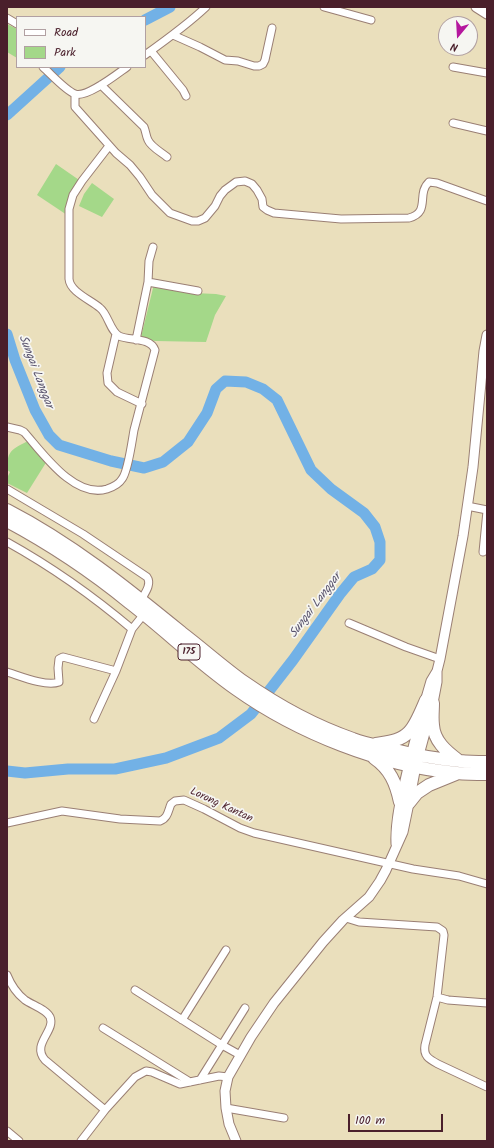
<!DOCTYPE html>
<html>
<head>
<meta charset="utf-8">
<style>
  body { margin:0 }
  #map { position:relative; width:494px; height:1148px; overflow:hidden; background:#eadfbc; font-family:Kalam,sans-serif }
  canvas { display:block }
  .frame { position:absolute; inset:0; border:8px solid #4a1f2b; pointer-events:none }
  .legend { position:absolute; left:16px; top:16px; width:130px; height:52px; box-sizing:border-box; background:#f6f6f2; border:1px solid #b1a0a2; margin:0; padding:5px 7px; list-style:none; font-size:12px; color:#4a1f2b }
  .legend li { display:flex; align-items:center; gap:8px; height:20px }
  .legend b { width:20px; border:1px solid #b1a0a2 }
  .north { position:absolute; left:438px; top:16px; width:40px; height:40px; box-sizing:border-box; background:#f6f6f2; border:1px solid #b1a0a2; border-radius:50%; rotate:198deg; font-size:11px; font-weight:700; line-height:16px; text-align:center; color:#4a1f2b }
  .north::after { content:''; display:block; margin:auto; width:14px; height:18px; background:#b5179e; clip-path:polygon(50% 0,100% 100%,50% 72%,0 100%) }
  .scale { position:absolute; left:348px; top:1114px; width:95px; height:18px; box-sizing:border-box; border:2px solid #4a1f2b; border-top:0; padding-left:5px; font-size:12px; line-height:14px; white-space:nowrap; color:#4a1f2b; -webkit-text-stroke:3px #f6f6f2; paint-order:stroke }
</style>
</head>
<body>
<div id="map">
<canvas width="494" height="1148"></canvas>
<div class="frame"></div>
<ul class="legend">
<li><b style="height:5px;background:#fff"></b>Road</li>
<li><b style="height:11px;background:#a4d889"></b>Park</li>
</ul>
<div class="north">N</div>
<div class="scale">100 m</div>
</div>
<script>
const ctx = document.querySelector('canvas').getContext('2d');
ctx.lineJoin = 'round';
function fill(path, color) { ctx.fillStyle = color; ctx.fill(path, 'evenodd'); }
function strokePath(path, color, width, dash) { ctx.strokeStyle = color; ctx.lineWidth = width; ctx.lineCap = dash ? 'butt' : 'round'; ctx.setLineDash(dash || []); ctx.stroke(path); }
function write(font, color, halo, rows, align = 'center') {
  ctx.font = font + ' Kalam,sans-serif'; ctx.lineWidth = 3.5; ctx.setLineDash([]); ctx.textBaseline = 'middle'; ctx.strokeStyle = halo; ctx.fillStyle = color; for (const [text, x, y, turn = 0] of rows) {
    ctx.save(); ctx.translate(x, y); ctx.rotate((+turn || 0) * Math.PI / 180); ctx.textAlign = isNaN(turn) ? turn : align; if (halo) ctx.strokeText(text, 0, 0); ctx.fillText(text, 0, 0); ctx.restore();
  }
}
const green = new Path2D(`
  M7,24L17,29V58L7,52Z
  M56,164L82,182L67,215L37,195Z
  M92,183L114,199L102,217L79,206L84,194Z
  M154,284L193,293L216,294L226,296L215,315L206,342L156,341L144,340L141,337Z
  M30,440L47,461L27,493L7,483V478L10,472L7,470C7,449 13,449 30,440Z`);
const river = new Path2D(`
  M145,20L170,7
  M7,115L60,67
  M7,334L15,360L35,410L49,435L59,445L111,461L144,468L163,462L188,442L207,413L216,389L225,381L246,382L263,389L277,400L311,470L331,489L364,513L375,527L380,542V560L372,569L354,577L340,594L293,660L251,714L219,738L166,758L115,769H68L25,773L7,771`);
const street = new Path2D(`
  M324,7L371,20
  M7,18L17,24
  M173,35L200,47L225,60L238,61L254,66H259L263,64L265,60L272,28
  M151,51L183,90L186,96
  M145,55C166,40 187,25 206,7
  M43,67C51,74 65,90 75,94C87,98 117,74 127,67
  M453,67L487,73
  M101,85L144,127C146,132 146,136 148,140C151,147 161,152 167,157
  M75,94V107L116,153L130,165L140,177L152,195L170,213L192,221H198L205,218L215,206L220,196L225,190L236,182L245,181L252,184L257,190L262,199L263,207L267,210L274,213L341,219L409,218C431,212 416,194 429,182L437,183L487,201
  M453,123L487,131
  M148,282L198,291
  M116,334L107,373L108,383L117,392L142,404
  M136,340L148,282L149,261L153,247
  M7,427L20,430L24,432C42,452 74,499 107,489C113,487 119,484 122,479C128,472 132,441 134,430C141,403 148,377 155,350C150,337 130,341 119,336C110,331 108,314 100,308C91,300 70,292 69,279V209L73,195L82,181L109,146
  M7,489L83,534L147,577C152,584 145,593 141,600
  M467,506L487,510
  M7,542C52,567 93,596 132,629
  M483,552L487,511
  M349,623L406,647L440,659
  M7,672C20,676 46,687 59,682L58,668L59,659L63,657L116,671
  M94,719L116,671L132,629L144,614
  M7,823L62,811L120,819L160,821C168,818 168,811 171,804L175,801L184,800L204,809L240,828L254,833L413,869L459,876L487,884
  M346,918L359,922L437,927L443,931L444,935L437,997L425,1045C423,1056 429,1059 438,1064L487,1087
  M7,975C11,985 16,993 25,1000C32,1005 46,1009 50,1017C56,1031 31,1044 45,1060L105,1110
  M135,990L222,1045L240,1055
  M437,997L448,1000L487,1003
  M182,1020L226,950
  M103,1028L190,1082
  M200,1080L245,1008
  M226,1108L284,1118
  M7,1131L19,1141
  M81,1141L105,1110L135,1077L146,1071L152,1072L180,1084L219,1076L228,1077`);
const secondary = new Path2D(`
  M476,7L487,14
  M424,705L431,681L437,671L440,659L463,536L473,467L484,351L487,335
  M396,844C395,824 399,805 404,785C409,763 414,741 421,719
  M236,1141L229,1124L226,1108L225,1091L228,1077L251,1037L274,1003L323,942L343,920L369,897L380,881L386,870L403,832L409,803L416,766L433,703L437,682V671`);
const highway = new Path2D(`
  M7,510C71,543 127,588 182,633C203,649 223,667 244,682C277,705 315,726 353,739C366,744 379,746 391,749C414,755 437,759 460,761C469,762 478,762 487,762
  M7,521C50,544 92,572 130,603C166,631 199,663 236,689C298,733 381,766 457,773C467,774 477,774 487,774
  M433,703C433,710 432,718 433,725C434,741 446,751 458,760
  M376,744C387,742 401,741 409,732C416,725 422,709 426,700
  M374,758C390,769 396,783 400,802
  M409,803L417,793L429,785L456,774`);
const shields = [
  [189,652,22]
];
const shieldNames = [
  ["175",189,652]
];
const streetNames = [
  ["Lorong Kantan",221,806,25]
];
const waterNames = [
  ["Sungai Langgar",35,372,69],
  ["Sungai Langgar",316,606,-53]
];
fill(green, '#a4d889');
strokePath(river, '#72b1e6', 11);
strokePath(street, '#9a7f74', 9);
strokePath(secondary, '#9a7f74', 11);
strokePath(highway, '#9a7f74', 14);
strokePath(street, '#fff', 7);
strokePath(secondary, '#fff', 9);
strokePath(highway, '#fff', 12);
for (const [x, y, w] of shields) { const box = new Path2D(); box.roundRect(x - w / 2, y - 8, w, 16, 3); ctx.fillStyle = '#f6f6f2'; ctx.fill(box); strokePath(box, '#4a1f2b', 1); }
write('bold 10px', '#4a1f2b', null, shieldNames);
write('11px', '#4a1f2b', '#f6f6f2', streetNames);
write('italic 12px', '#58526c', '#f6f6f2', waterNames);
</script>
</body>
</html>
